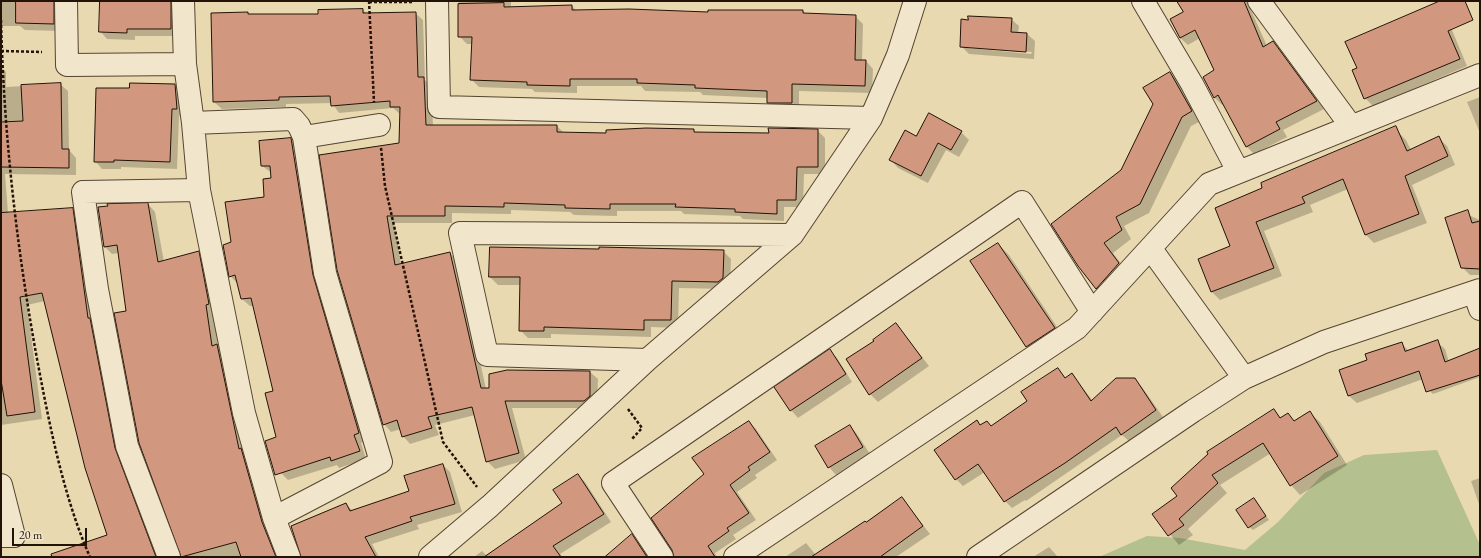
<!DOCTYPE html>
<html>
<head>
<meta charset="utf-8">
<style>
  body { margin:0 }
  #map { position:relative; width:1481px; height:558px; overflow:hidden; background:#e9d9b0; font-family:"EB Garamond",serif }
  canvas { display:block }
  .frame { position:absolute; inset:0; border:2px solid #231207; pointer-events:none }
  .scale { position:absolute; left:12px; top:528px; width:75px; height:18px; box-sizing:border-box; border:2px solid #231207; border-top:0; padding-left:5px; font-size:12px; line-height:14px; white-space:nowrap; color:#231207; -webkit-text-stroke:3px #f1e6cc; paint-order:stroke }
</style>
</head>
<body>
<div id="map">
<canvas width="1481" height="558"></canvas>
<div class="frame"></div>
<div class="scale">20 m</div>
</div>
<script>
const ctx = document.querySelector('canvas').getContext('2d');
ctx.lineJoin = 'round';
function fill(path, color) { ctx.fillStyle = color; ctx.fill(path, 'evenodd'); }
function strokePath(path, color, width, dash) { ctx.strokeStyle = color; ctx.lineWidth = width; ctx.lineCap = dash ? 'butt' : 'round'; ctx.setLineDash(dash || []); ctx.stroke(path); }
const green = new Path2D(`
  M1437,450L1480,545V557H1099L1147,536L1180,538L1245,550L1278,522L1324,473L1364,455Z`);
const shadow = new Path2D(`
  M1,1H64L61,31L25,30L20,26H1Z
  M101,1H172L178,36H135V40L107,39L100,31Z
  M459,1H511V7L572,6L576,10L709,13L803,11L806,15L855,16L863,24L862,61H866L873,69L872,93L799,91V111L776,110L768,102V98L703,95L700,92L645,91L641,86H577V93L535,92L532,89L479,87L471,79L473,44H467L459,36Z
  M1178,1H1247L1267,46L1273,43L1280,50L1324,109L1283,130L1287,137L1254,154L1247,147L1224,103L1222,105L1214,97L1215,71L1200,38L1188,45L1180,38L1184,13Z
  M363,10L367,14L415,13L423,20L425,80L431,86L433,126H557L564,133L607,134L693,130L696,133L770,134L817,130L825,138V174H804L803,207H784V221L743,219L740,216L684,214L681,211H617V216L574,215L570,212L511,210V214L452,213V223H394L401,265L450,253L458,261L486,389L590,372L598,379L597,403L592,408H512L526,460L495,469L487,461L475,415L435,425L439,435L410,444L403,436L401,429L391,432L384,424L338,270L400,144V114L393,108L339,113L332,103L286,104V107L222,109L214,102L248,13L250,15H319Z
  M1444,11L1467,66L1373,106L1365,98L1353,71Z
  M1011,19L1019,26L1018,33L1027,34L1035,41L1034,59L969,54L961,46ZM968,46L1032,52L1031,54L968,48Z
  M1,67L6,72V87L60,84L68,91L69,150L76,158V175L5,174L8,213L72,210L80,217L160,557H46L108,535L45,301L27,305L42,419L1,425Z
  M1170,73L1179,82L1201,121L1191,126L1149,213L1124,226L1131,239L1113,253L1128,273L1106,298L1096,289L1052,224L1122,170Z
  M175,85L182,92L184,116H179L177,169L121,167V169H102L95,161L130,89Z
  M1480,97V133L1467,102Z
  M961,132L969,140L959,157L946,150L928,183L898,168L891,160L917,138Z
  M1398,132L1406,140L1411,150L1438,137L1447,146L1455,165L1412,185L1427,223L1374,243L1366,235L1348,189L1310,205L1313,212L1264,231L1282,276L1220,300L1212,292L1231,247L1264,189L1297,168L1331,154L1332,155Z
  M290,139L298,146L366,441L361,443L366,459L339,468L337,465L288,480L281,473L274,392L253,306H250L242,299L238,284L230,276L232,243L265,198L272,179V173L262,166Z
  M148,204L155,212L164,262L198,252L206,260L218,346L225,353L280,557H182L127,312L119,253L112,254L105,247L99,208Z
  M1464,213L1480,220V275H1470L1462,267Z
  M998,244L1009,255L1065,339L1038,357L1027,346Z
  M491,248L723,251L731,259L730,286L726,289L679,288L678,328L651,327V337L551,334V338H528L520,330L521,285H498L490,277Z
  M896,324L929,366L878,402L870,394L875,341Z
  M1437,342L1445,349L1449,362L1480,349V377L1433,394L1425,387L1423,379L1357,403L1349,396L1340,371L1369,361L1401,343L1409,351Z
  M830,351L837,358L852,382L798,418L791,410Z
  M1058,369L1066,379L1072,374L1093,401L1134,379L1142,387L1163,417L1129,441L1122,435L1026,501L1025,500L1012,508L1005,501L985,472L963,486L956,479L977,421L981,426L987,422L992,427L1028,402Z
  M1274,411L1281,418L1288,414L1295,422L1310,413L1320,422L1347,465L1300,495L1291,485L1271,453L1220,485L1227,493L1188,529L1193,535L1179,545L1153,514L1179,496Z
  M748,422L756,429L777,460L755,475L757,478L737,492L756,520L733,535L736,539L715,553L717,557H679L705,474Z
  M850,426L857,434L870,454L836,475L829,467Z
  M443,465L450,472L462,512L417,525L419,529L372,544L379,557H323L346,504L353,511L410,492Z
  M578,475L585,482L611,522L560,554L563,557H474L482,551L487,556L563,503Z
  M1480,478V507L1471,481Z
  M902,498L930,534L896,557H785L806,543L816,555Z
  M1254,499L1269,520L1253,530L1249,527Z
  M632,536L649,557H607Z
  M1049,547L1058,557H1033Z`);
const building = new Path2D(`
  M16,1H54V24L16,23Z
  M100,1H171V29H127V33L99,32Z
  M1177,1H1244L1263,47L1273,41L1317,101L1276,122L1280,129L1246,147L1218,95L1214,98L1203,77L1214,70L1195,30L1180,38L1170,19L1183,12Z
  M1440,1H1465L1473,20L1448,31L1460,59L1364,99L1352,70L1357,68L1345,42Z
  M504,3V7L572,5V10L629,9L708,12V10H803V13L856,15L855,60H866L865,86L792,84V103H767V91L695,88V85L637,83V79H570V86L527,85V82L470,80L472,37H458V4Z
  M363,9V13L416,12L418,77H424L426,125H557V132L606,133V130L646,128L694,129V132L769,133L768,128L818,129V167H797L796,200H777V214L735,212V209L675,207L676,204H610V209L565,208V205L504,203V207L445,206V216H387L395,265L450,252L481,388H489V374L507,370L590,371V396L584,401H505L519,453L486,462L472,407L428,417L432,428L402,437L397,420L383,425L337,270L319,155L399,143L400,107H390V101L331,106L330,96L279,97V100L213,102L211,13L248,12V14H318V10Z
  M968,16L1012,18L1011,32L1027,33L1026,52L960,47L961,19L968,20Z
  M1170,72L1192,111L1182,117L1140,204L1116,217L1122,230L1104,243L1119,263L1096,289L1078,266L1051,224L1121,170L1153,104L1143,88Z
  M61,83L62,149H69V168L1,167V122L23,121L21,85Z
  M130,83L175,84L177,109H172L170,162L114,160V162H94L96,88H129Z
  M929,113L962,131L951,150L938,143L921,176L889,160L905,130L916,136Z
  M1396,126L1407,151L1439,136L1448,156L1405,176L1419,214L1365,235L1343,179L1302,197L1305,203L1256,222L1274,268L1211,292L1198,259L1230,246L1215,208L1262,188L1261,183Z
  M291,138L313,275L359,433L354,435L360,451L331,461L330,457L275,475L265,441L276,437L265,393L273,391L251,298L241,299L235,275L229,277L223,245L231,242L225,202L264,197L263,179L271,178L270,166H261L259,141Z
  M148,203L158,262L199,251L209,304L206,305L212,346L217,344L239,449L241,448L262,522L276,557H241L236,542L181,557L139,443L114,313L126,311L117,245L104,247L98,207L108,206L107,204Z
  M73,208L88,318H90L115,448L156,557H52L51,554L107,535L85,468L42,293L20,297L35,412L7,416L1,380V213Z
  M1468,210L1472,223L1480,221V269L1461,268L1445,218Z
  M998,243L1055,328L1026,347L970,261Z
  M490,247L599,249V247L724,250L723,278L718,282L672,281L671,320H644V330L544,327V331H519L520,277H489Z
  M896,323L922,358L869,395L846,359L874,341L873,340Z
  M1438,340L1445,362L1480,348V375L1426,392L1419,371L1348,396L1339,370L1367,360L1365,354L1402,342L1405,351Z
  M830,349L846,374L790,411L774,387Z
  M1058,368L1065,378L1072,373L1091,401L1116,378H1135L1156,410L1121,435L1116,427L1065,463L1004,502L978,464L955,480L934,450L977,420L980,425L987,421L991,426L1027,401L1021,392Z
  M1274,409L1280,418L1288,413L1294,421L1310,411L1338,456L1290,486L1263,443L1212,475L1218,483L1179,519L1184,525L1168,536L1152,514L1177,496L1171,488L1208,454L1207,452Z
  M749,421L770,452L748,467L750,470L730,485L749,513L727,528L729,531L708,546L715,557H674L672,550L651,518L704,474L692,458Z
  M850,425L863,447L828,468L815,446Z
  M443,464L455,504L410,517L412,521L365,537L376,557H301L291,526L346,503L350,511L409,491L404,476Z
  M578,474L604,514L553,546L561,557H484L562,503L553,490Z
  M902,497L923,526L880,557H811L865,521L866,522Z
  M1254,498L1266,516L1248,528L1236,510Z
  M632,534L647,557H605Z`);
const path = new Path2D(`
  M369,1L374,102
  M369,2H413
  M1,20C4,141 18,261 41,380C52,437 66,503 90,557
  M1,51L42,52
  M381,148L385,186L443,442L477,487
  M628,409L642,428L632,439`);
const minor = new Path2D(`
  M66,1L67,65L185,64
  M183,1L185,64L193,123L199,190L244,413L274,518L289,557
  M437,1L439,107L871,118
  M1143,1L1192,84L1238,171
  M1259,1L1351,126
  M193,123L293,119L299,126L304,137L325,273L381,462L274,518
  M304,137L379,125
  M1151,249L1244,378
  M1474,292L1480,309
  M647,360L487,355L460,233L792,235
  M1,485L14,536H1
  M169,557L127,446L97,289L83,192L199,190
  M430,557L490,506L647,360L792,235L871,118L898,55L915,1
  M662,557L613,483L1022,202L1092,312
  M735,557L1077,328L1209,184L1480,75
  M978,557L1193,411L1244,378L1324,342L1480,290`);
fill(green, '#b4c08d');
fill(shadow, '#0003');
fill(building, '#d1987f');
strokePath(building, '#231207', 1);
strokePath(minor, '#544431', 24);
strokePath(path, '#231207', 2.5, [3, 2]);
strokePath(minor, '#f1e6cc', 22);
</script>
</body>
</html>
